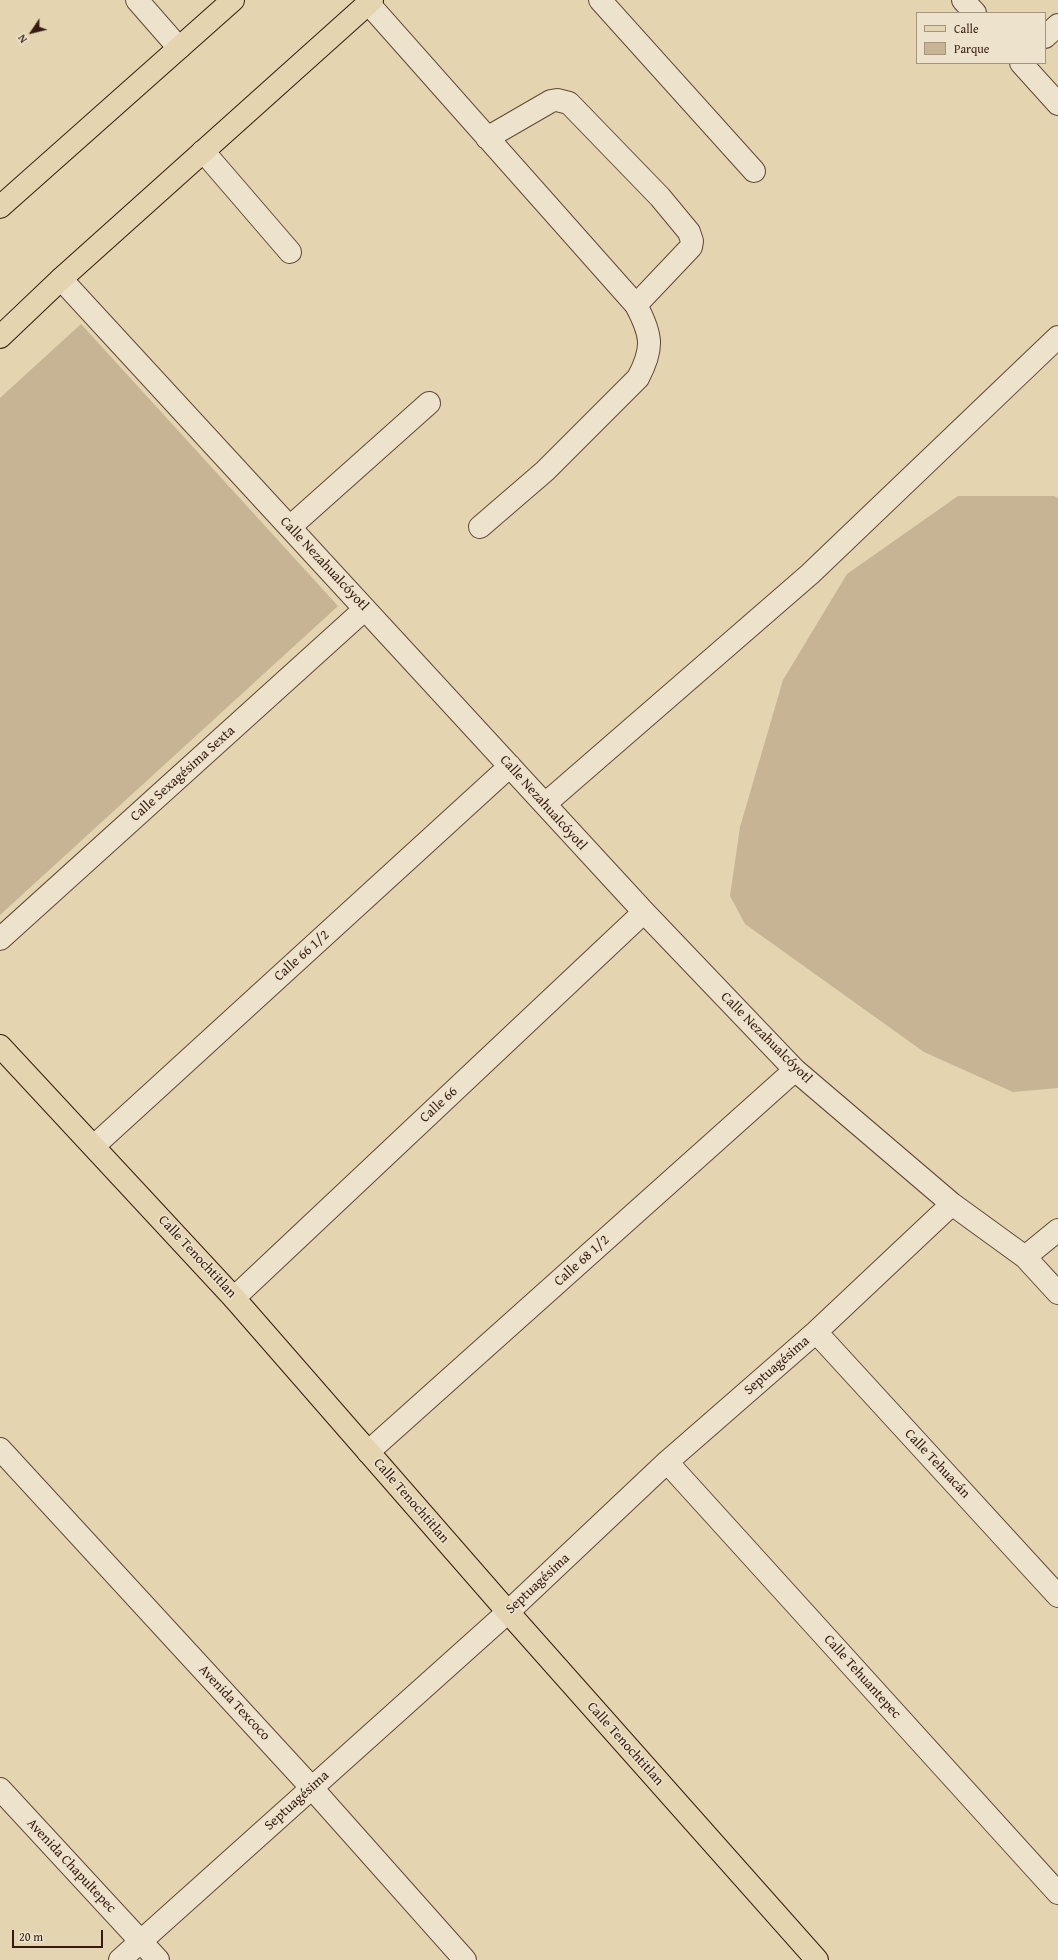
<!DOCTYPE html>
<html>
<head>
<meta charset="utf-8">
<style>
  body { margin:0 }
  #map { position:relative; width:1058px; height:1960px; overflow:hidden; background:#e4d4b0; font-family:"Gentium Book Plus",serif }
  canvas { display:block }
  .legend { position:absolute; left:916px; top:12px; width:130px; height:52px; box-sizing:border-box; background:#ede3cc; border:1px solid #a49380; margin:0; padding:5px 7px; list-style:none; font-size:12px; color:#361a0f }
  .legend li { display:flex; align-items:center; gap:8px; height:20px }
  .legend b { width:20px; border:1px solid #a49380 }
  .north { position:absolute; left:12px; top:12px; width:40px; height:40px; -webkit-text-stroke:3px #ede3cc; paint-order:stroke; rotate:235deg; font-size:11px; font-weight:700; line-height:16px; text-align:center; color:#361a0f }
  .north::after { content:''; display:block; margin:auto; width:14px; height:18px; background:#361a0f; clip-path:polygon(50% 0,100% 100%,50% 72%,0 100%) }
  .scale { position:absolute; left:12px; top:1930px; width:91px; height:18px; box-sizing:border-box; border:2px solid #361a0f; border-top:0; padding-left:5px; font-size:12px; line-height:14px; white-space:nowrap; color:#361a0f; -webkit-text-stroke:3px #ede3cc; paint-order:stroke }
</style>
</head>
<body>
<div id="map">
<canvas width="1058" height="1960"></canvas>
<ul class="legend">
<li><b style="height:5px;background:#e4d4b0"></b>Calle</li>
<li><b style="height:11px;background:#c6b495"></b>Parque</li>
</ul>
<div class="north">N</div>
<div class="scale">20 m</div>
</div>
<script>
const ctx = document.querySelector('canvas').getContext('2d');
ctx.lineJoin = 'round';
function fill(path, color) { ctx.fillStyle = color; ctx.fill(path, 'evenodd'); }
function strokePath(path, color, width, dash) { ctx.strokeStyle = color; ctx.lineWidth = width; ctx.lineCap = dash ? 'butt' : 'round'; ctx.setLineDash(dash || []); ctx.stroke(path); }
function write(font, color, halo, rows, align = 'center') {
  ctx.font = font + ' "Gentium Book Plus",serif'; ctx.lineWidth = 3; ctx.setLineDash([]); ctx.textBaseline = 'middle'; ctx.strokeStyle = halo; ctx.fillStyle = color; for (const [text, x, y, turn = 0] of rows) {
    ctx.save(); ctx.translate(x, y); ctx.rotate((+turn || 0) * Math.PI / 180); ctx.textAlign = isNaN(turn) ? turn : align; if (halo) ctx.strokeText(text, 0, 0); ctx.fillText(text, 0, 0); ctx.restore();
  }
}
const green = new Path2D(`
  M81,324L338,606L0,915V398Z
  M958,496H1054L1058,498V1088L1013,1092L924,1052L745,924L730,896L740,827L783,680L847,574Z`);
const minor = new Path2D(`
  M137,0L179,48
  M600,0L754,171
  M963,0L975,13
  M368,3L636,305L691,247L692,241L689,232L660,197L569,103L557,100L551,101L487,138
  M1045,37L1058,25
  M1021,63L1058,104
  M203,151L290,252
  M61,279L644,912L795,1070L952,1204L1025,1257L1058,1293
  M290,527L429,403
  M480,527L545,471L638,378C654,348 652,335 636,305
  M545,804L810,574L1058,337
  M0,939L365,609
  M94,1146L510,766
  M1025,1257L1058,1230
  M234,1298L644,912
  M816,1332L1058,1596
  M0,1449L311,1787L465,1960
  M368,1452L795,1070
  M667,1462L1058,1893
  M0,1789L158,1960
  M120,1960L508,1612L667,1462L816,1332L952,1204`);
const major = new Path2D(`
  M0,207L233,0
  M0,337L61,279L372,0
  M0,1046L234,1298L508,1612L817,1960`);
const streetNames = [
  ["Calle Nezahualcóyotl",324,564,47],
  ["Calle Sexagésima Sexta",183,774,-42],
  ["Calle Nezahualcóyotl",543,803,48],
  ["Calle 66 1/2",302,956,-42],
  ["Calle Nezahualcóyotl",766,1038,45],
  ["Calle 66",439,1105,-43],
  ["Calle Tenochtitlan",197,1257,47],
  ["Calle 68 1/2",582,1261,-42],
  ["Septuagésima",777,1366,-41],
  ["Calle Tehuacán",937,1464,47],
  ["Calle Tenochtitlan",411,1501,49],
  ["Septuagésima",538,1584,-43],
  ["Calle Tehuantepec",862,1677,48],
  ["Avenida Texcoco",234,1703,47],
  ["Calle Tenochtitlan",625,1744,48],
  ["Septuagésima",297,1801,-42],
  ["Avenida Chapultepec",71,1866,47]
];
fill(green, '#c6b495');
strokePath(minor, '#624837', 24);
strokePath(major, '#361a0f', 24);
strokePath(minor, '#ede3cc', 22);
strokePath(major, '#e4d4b0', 22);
write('14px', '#361a0f', '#ede3cc', streetNames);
</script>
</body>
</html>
